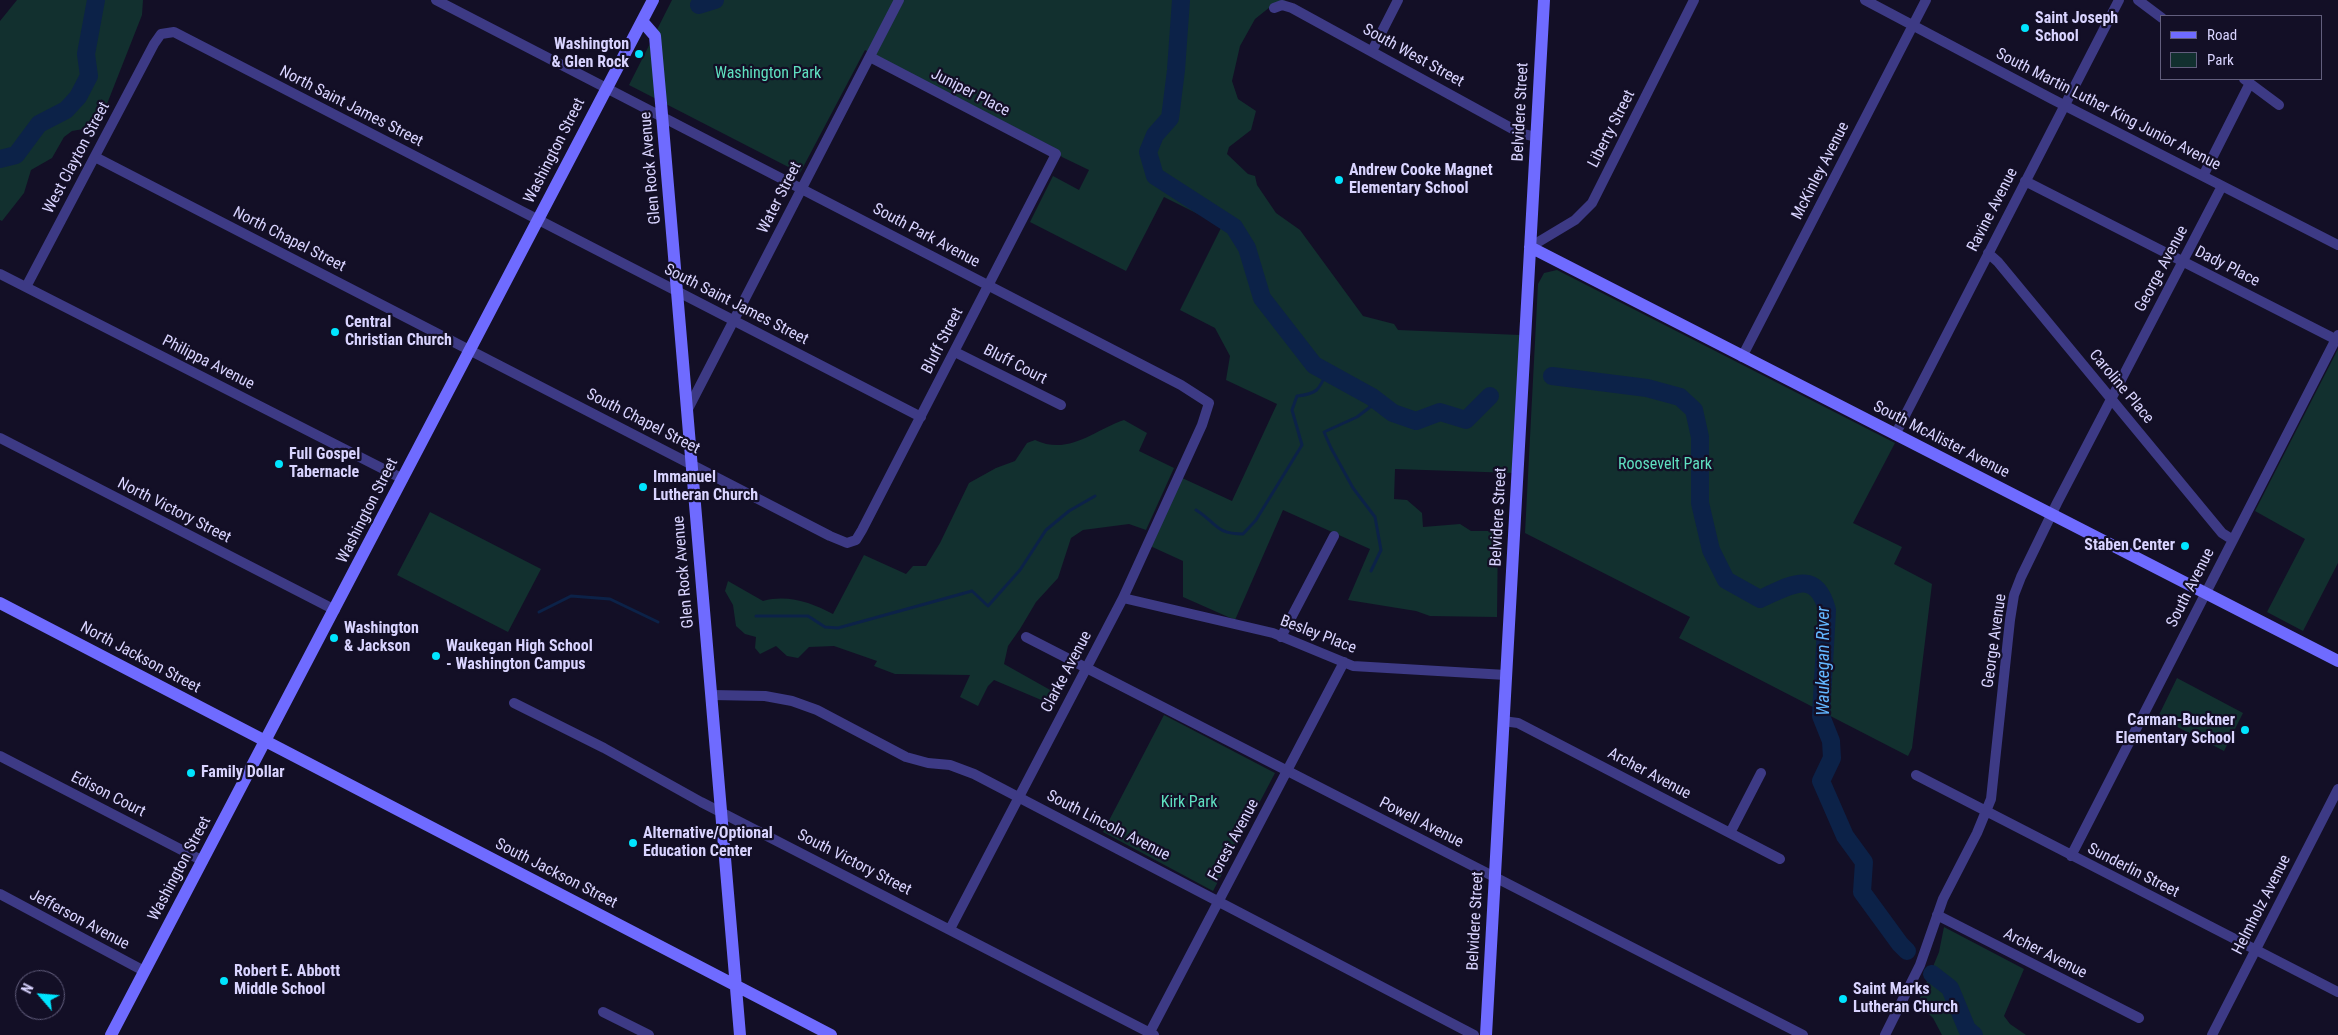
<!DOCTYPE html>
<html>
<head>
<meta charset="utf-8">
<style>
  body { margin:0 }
  #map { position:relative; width:2338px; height:1035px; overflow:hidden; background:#130f26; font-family:"Roboto Condensed",sans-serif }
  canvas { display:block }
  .legend { position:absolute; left:2160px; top:15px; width:162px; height:65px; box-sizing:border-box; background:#130f26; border:1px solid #625e7d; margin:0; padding:6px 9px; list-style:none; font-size:15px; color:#d9d4ff }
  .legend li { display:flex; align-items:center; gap:10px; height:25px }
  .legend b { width:25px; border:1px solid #625e7d }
  .north { position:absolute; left:15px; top:970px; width:50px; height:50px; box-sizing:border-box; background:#130f26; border:1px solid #625e7d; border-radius:50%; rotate:297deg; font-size:14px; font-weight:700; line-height:20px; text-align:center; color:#d9d4ff }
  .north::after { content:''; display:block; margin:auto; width:18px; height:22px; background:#00e5ff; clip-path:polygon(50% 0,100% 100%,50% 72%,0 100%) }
</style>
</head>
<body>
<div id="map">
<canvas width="2338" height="1035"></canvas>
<ul class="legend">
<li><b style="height:6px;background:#6f6bff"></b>Road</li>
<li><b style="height:14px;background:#12302f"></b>Park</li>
</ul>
<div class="north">N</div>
</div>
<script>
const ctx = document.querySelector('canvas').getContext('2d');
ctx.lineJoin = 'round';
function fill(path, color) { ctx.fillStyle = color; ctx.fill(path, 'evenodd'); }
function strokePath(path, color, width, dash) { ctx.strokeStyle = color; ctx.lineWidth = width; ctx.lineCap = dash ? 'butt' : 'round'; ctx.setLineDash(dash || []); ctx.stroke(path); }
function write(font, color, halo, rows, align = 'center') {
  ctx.font = font + ' "Roboto Condensed",sans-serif'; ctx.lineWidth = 4.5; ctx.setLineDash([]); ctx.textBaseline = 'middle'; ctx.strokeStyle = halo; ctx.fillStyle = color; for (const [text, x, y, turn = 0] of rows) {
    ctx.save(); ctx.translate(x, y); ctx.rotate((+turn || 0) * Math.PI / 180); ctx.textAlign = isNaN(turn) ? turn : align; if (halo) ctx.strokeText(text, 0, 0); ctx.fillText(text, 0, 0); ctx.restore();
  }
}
const green = new Path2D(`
  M17,0H143L142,15L105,109L89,128L72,131L64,137L52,158L31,170L24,193L2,221L0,220V21Z
  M672,0H1286L1270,7L1255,19L1240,46L1232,81L1238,99L1256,111L1251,130L1229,147L1227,154L1248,174L1255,176L1257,185L1276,213L1300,230L1363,316L1394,324L1398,330L1520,335L1514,473L1395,469L1394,499L1407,500L1422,513L1423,527L1460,524L1471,531H1498L1497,617L1430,616L1416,611L1348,600L1370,549L1283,510L1235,620L1183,597V561L1148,545L1180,477L1232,501L1277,404L1226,380L1230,356L1215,328L1180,310L1222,226L1164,197L1126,271L1030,222L1053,176L1079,190L1089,170L1062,157L1053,147L865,50L800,173L629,85Z
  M1557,270L1895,443L1853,523L1902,547L1894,564L1932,584L1912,748L1908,756L1679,638L1690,617L1525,533L1538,284L1544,273Z
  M2338,349V563L2303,631L2267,612L2305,539L2255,511Z
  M1124,420L1147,433L1139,451L1174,468L1146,530L1129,524L1083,530L1071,538L1058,578L1036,602L1020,629L1008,646L1004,664L1052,691L1046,702L994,680L988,686L978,706L960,697L970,675L895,674L874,666L877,661L834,646L809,647L798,658L787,656L776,646L760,654L755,648L756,637L745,634L736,626L733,605L725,591L728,581L763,601C788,594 812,603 833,614L864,555L906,574L913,566H926L940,543L969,483L996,468L1015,461L1027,443L1035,440C1069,456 1094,430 1124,420Z
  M430,512L541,569L508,632L397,575Z
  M2177,678L2243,713L2224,751L2158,717Z
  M1164,715L1275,773L1213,891L1103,832Z
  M1944,927L2024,969L2004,1016L2010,1024L2026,1035H1942L1933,1018L1918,1003L1939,952Z`);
const stream = new Path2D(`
  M1196,510C1217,523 1215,534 1243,534L1256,520L1302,445L1292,410L1297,396C1317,394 1319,390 1327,372
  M1371,571L1381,550L1375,517L1353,488L1331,448L1324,432L1357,417L1378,401
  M539,612L571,596L610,599L658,622
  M756,616H808L825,627L838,628L972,591L988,606L1020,570L1046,530L1069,511L1095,496`);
const river = new Path2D(`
  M1181,0L1176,70L1170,118L1155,135L1148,152L1155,176L1234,227L1247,248L1262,298L1314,365L1372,397L1393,413L1416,421L1440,412L1466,420L1490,396
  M699,5L715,0
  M0,159L16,155L39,124L66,110L78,97L89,76L86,54L96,0
  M1552,376L1647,388L1680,397L1694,410L1700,437V503L1711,550L1726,580L1760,599C1789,586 1816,567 1827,610L1821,716L1831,741L1832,758L1821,781L1845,836L1864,862L1862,892L1900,944L1907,951
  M1932,974L1950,988L1967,1029L1974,1035`);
const street = new Path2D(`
  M436,0L1181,385L1209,403L1202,425L1123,598L950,929
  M1865,0L2052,99L2338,245
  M2138,0L2162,18
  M1274,8L1282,5L1292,8L1520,133L1536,137
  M1372,51L1398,0
  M2244,79L2279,105
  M95,157L830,536L847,543L856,540L862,530L1056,154L870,57
  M2203,176L2250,83
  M2025,181L2335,339
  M1530,247L1575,220L1592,203L1694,0
  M1988,253L1998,262L2222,533L2233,540
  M0,274L403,479
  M26,287L154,44L161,34L174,32L921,417
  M955,352L1061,405
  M1742,357L1926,0
  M688,409L899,0
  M1895,435L2119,0
  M0,438L335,610
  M1123,598L1273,633L1353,666L1506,675
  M1026,637L1803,1035
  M1281,637L1334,536
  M712,695L765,696L792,701L817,710L906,757L928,763L950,765L974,774L1474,1035
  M514,703L604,748L701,802L1154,1035
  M1503,721L1518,723L1780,859
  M0,756L203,861
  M1916,775L2338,992
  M1730,833L1761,773
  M2071,856L2338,335
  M0,894L144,971
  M1937,915L2139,1018
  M603,1012L649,1035
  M1150,1032L1344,662
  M1885,1035L1920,965L1943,899L1977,833L1991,799L2010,620L2014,595L2021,577L2057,503L2222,186
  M2212,1035L2338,789`);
const secondary = new Path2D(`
  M642,21L655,36L661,103L740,1035
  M1530,247L2338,661
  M0,603L831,1035
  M111,1035L653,0
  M1486,1035L1544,0`);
const markers = [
  [2025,28,5,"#00e5ff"],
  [639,54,5,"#00e5ff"],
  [1339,180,5,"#00e5ff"],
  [335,332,5,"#00e5ff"],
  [279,464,5,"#00e5ff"],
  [643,487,5,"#00e5ff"],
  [2185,546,5,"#00e5ff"],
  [334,638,5,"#00e5ff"],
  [436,656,5,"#00e5ff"],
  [2245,730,5,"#00e5ff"],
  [191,773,5,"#00e5ff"],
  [633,843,5,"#00e5ff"],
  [224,981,5,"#00e5ff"],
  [1843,999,5,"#00e5ff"]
];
const poiNames = [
  ["Saint Joseph",2035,19],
  ["School",2035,37],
  ["Washington",629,45,"right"],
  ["& Glen Rock",629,63,"right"],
  ["Andrew Cooke Magnet",1349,171],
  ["Elementary School",1349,189],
  ["Central",345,323],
  ["Christian Church",345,341],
  ["Full Gospel",289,455],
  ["Tabernacle",289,473],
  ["Immanuel",653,478],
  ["Lutheran Church",653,496],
  ["Staben Center",2175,546,"right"],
  ["Washington",344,629],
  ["& Jackson",344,647],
  ["Waukegan High School",446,647],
  ["- Washington Campus",446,665],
  ["Carman-Buckner",2235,721,"right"],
  ["Elementary School",2235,739,"right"],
  ["Family Dollar",201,773],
  ["Alternative/Optional",643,834],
  ["Education Center",643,852],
  ["Robert E. Abbott",234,972],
  ["Middle School",234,990],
  ["Saint Marks",1853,990],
  ["Lutheran Church",1853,1008]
];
const streetNames = [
  ["South West Street",1413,56,29],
  ["Juniper Place",970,93,27],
  ["North Saint James Street",351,107,27],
  ["South Martin Luther King Junior Avenue",2108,110,27],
  ["Belvidere Street",1521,112,-87],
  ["Liberty Street",1612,129,-63],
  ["Washington Street",555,151,-63],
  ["West Clayton Street",77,158,-62],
  ["Glen Rock Avenue",651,168,-95],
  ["McKinley Avenue",1821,171,-63],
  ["Water Street",780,198,-63],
  ["Ravine Avenue",1993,210,-63],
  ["South Park Avenue",926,236,28],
  ["North Chapel Street",289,240,27],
  ["Dady Place",2227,267,27],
  ["George Avenue",2162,269,-62],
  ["South Saint James Street",736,305,27],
  ["Bluff Street",943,341,-63],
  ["Philippa Avenue",208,363,27],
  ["Bluff Court",1015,365,27],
  ["Caroline Place",2121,387,50],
  ["South Chapel Street",643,422,27],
  ["South McAlister Avenue",1941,440,27],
  ["North Victory Street",174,511,27],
  ["Washington Street",368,511,-63],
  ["Belvidere Street",1499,517,-87],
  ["Glen Rock Avenue",684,572,-95],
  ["South Avenue",2191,588,-63],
  ["Besley Place",1318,635,21],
  ["George Avenue",1995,641,-82],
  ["North Jackson Street",140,658,28],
  ["Clarke Avenue",1067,672,-62],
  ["Archer Avenue",1649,774,28],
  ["Edison Court",108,795,27],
  ["Powell Avenue",1421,823,27],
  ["South Lincoln Avenue",1108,826,27],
  ["Forest Avenue",1234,840,-62],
  ["South Victory Street",854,863,27],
  ["Washington Street",180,869,-62],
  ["Sunderlin Street",2133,871,27],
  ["South Jackson Street",556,874,27],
  ["Helmholz Avenue",2262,905,-63],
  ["Jefferson Avenue",79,920,28],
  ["Belvidere Street",1476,921,-87],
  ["Archer Avenue",2045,954,27]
];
const parkNames = [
  ["Washington Park",768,74],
  ["Roosevelt Park",1665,465],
  ["Kirk Park",1189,803]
];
const waterNames = [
  ["Waukegan River",1824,661,-90]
];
fill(green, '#12302f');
strokePath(stream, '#0c2248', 3);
strokePath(river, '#0c2248', 18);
strokePath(street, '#3d3a85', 10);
strokePath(secondary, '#6f6bff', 12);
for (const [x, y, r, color] of markers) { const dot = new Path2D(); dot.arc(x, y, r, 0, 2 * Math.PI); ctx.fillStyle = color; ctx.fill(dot); strokePath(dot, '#130f26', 2); }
write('bold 16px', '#d9d4ff', '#130f26', poiNames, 'left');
write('16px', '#d9d4ff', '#130f26', streetNames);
write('16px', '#5fe0c0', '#130f26', parkNames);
write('italic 18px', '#62b6ff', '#130f26', waterNames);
</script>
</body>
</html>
